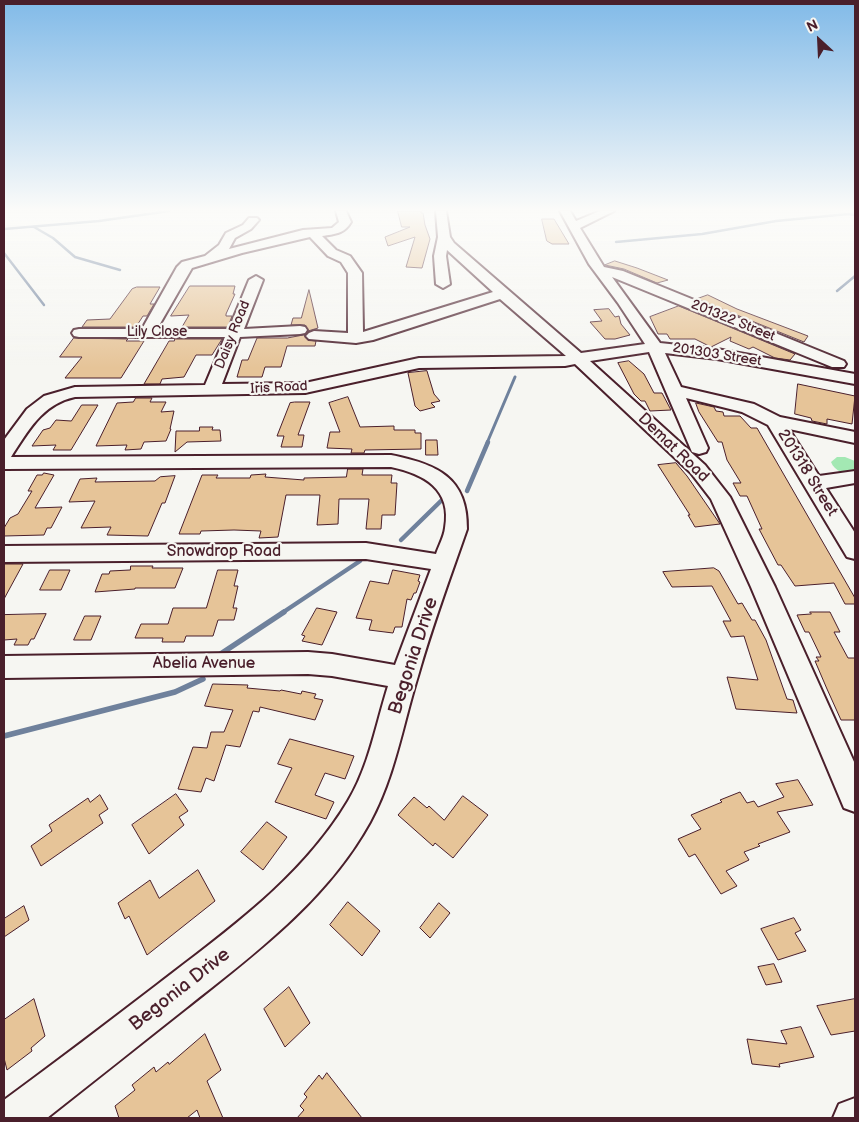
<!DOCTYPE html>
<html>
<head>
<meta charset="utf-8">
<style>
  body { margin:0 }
  #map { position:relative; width:859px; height:1122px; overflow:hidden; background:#f6f6f2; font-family:"Balsamiq Sans",sans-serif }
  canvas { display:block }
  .frame { position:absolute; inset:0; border:5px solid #4a1f2b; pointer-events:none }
  .north { position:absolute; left:794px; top:15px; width:50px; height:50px; -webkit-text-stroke:4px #f6f6f2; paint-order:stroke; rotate:335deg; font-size:14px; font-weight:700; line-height:20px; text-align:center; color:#4a1f2b }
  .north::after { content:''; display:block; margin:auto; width:18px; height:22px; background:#4a1f2b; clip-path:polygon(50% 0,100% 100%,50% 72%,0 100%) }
</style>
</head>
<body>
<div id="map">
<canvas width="859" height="1122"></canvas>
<div class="frame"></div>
<div class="north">N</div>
</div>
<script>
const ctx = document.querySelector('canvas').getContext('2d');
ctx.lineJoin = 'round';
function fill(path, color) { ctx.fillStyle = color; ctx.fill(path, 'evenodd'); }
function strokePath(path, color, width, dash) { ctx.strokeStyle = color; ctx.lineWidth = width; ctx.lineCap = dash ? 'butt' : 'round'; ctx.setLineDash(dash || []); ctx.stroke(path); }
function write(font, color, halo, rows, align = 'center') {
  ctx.font = font + ' "Balsamiq Sans",sans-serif'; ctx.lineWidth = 4.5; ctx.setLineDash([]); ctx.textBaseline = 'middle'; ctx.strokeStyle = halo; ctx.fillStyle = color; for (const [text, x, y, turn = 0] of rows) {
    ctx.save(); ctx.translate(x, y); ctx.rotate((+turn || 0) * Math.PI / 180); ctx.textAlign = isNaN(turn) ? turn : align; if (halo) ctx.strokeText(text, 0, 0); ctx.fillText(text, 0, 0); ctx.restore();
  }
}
const green = new Path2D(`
  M837,457H845L855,461V474C845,474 835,472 831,462Z`);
const streamFar3 = new Path2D(`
  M34,227L53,238L75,257L120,270
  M4,229L99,221L169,211
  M616,242L702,234L776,221L848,214L855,215
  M4,253L44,305
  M837,291L855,276`);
const streamFar2 = new Path2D(`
  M487,443L515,377`);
const streamFar1 = new Path2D(`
  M467,491L488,442
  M401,540L446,496
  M282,613L360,561`);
const stream = new Path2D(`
  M219,655L284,612
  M4,736L175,692L203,679`);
const building = new Path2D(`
  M398,211H421V213H423L425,225L430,239L422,268L406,267L415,237L388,246L385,237L410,227H402Z
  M542,219H554L569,244H552L547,241Z
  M615,261L637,268L668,280L657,283L624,269L605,265Z
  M190,286H235L233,294H235L226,314V316H232L228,327H182L189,315L171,316Z
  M137,287H160L150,304H154L147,316H143L136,327H82L87,320L110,319L132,289Z
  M309,290L318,328L308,331L305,325H291L293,318H301Z
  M708,295L737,309L808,336L804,342L697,299Z
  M679,306L795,354L790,360L775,358L753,347L749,349L730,341L731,337L711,347L695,339H670L667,334H658L650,317Z
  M609,309L615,317L619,316L621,324L630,335L615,339H605L590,322L602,321L594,310Z
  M305,335L308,340L316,341L315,346H287L281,367H265L262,377H237L242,360H248L257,338H287Z
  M74,338L128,339L126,341H144L121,378H65L82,357H60Z
  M175,339H222L212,355H196L184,377L162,379L160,384H144L169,341H174Z
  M629,361L644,374L654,393H662L671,410L650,411L645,401H641L634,394L618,363Z
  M427,371L434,394L440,401L431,403L435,407L420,411L415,406L408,373Z
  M798,384L855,396L852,424L827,419V424L812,421L811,418L795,414Z
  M348,397L360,427L394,426V430H415V433H421V449L365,450L364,453H351L352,449L327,448L330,432H340L329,403Z
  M136,398H152L150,402H166L161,412L174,411L170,429H171L166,441L144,442L141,449L125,450L127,445L96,446L117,403L133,402Z
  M295,402H310L298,435H304L302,447H281L284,436H277L290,403Z
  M696,403L714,407L716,411L723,412L724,416H740L751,428H757L855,598V604H845L834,583L795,586L781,565H778L759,529H762L747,496H740L733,483H741L727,460L722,442H718L699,412Z
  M82,405H98L71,450H53L56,445L32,446L43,430L50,428L56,420L71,421Z
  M200,427H213L212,430H220L221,441L187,442L175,452L176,431H199Z
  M426,440H437L438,455H426Z
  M676,463L687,476L720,524L695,527L688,515H690L658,465Z
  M348,469H363L362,475H392L391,483H397L395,515H382L381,529H366L369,499H339L338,524L317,525L320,495H286L278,537L259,538L261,531L234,530L201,531L200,534H179L202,475H218L216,478H250L251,475L266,474L265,477L304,480V478L346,477Z
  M44,473L54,475L35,508L62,507L51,528H47L44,535L4,536V528L10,518L18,514L32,491H28L37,475H42Z
  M175,476L165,503H162L148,536L107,535L111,527L81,528L95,501L69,502L80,479L97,478L95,482L155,481L160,477Z
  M4,564H23L4,599Z
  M131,566H153L152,568H183L175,588H135V589L95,592L102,574H109L110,571L130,570Z
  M714,568L719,571L738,604L742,603L752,620H755L766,640L787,699L793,700L797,713L736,709L727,677L758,680L744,636L731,637L723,621H731L712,586L672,587L663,572Z
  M50,570H70L61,590H40Z
  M218,570H238L234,586H238L233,608H237L234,620H218L213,636H186L184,642H162L163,638H135L141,624H168L173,608H206Z
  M393,570L420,575L418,581L420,582L416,593H414L411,600L407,599L402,627H395L393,633L369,630L372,620L356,618L370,581L388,584Z
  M317,608L337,612L322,645L302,641L305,636L302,635Z
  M810,612H830L840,632H834L848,658H855V720H841L827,689L815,661H819L816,657H821L809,632H805L797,615L811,614Z
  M46,614L34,639H31L28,645H14L17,639L4,640V615Z
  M85,616H101L91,640H74Z
  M213,684L248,685L247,688L280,691L281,690L301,694L302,691L316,694L314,698L323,700L315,720L260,707L259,712L253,711L240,747L226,745L214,781L206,778L201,792L178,789L193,747L207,748L211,732H224L233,710L205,706Z
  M290,739L354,756L345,779L325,773L315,795L334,802L326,819L275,802L292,768L278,764Z
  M798,780L813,805L777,812L790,832L758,844L760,846L744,852L749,860L726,871L737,886L721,894L695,854L689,857L678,839L701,829L691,815L722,802L720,800L740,792L747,803L754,801L758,807L784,797L776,784Z
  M176,794L188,811L179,817L184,825L149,854L132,825Z
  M100,795L108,809L99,815L103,823L41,866L31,846L52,831L49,825L88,798L90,802Z
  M463,796L488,815L453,858L435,843L433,846L398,815L414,797L427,808L429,806L444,820Z
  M267,822L287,837L263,870L241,852Z
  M198,870L215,901L147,955L129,916L125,919L118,903L150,880L159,898Z
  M348,902L380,931L362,956L330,925Z
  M439,903L450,913L430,938L420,928Z
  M24,906L29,920L4,937V919Z
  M794,918L801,930L795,933L806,951L778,960L761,929Z
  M774,964L782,982L766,985L758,967Z
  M289,987L310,1023L285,1047L264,1009Z
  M34,999L45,1036L31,1048L32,1051L7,1070L4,1058V1020Z
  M855,999V1031L831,1035L817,1006Z
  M801,1027L814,1057L779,1064L780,1067L752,1064L747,1039L787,1044L781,1031Z
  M205,1034L221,1070L207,1081L223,1118H200L197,1110L187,1118H119L115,1106L135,1090L132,1085L154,1067L156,1072L168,1062L169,1064Z
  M327,1073L362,1118H297L304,1110L300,1106L307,1097L304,1094L319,1075L322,1079Z`);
const minor = new Path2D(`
  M336,211H346L351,222C344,234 335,234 322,236L336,250L350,256L362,273L363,332L493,292L447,250L446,256L450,284L443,288L436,284L434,256L438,237L436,211H446L450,237L454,243L581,353L645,344L618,303L589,264L560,211H570L576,221L600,211H614L580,228L604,267L623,271L844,361L846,364L844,367H832L612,277L660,343L717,349L855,374V384L717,359L665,353L681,387L754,404L780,417L855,432V443L789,429L819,476L855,471V483L826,488L855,533V559L847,557L768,425L742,412L686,398L708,448L706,452L699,454L692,452L649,352L590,361L705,465L730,497L775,587L855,764V812L844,808L751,587L711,499L691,473L575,364L565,366L419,368L305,393L75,397C42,404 28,431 11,457L391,455C436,464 468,477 467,529C450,578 432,626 418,676C403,724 395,776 370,822C327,900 254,954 186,1008C139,1045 93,1082 47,1118H4V1100C56,1062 107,1023 158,984C228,930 302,878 348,801C369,766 376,724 388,686L332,676L308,674L4,678V656L308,652L332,654L395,665L431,569L366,559L4,562V546L366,543L436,554C439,545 444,537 445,528C452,489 424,474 391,467L4,469V440L27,409L44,396L75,387L205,385L225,337H79L74,336L72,333L74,330L79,329H142L177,267L182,262L205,256L219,245L226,233L243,225L249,218H257L259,220L251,229L235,238L229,249L303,230L332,228L339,222ZM310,237L328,256L341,262L348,273V333L314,331L309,333L306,336L309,339L356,343L373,340L500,299L566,356L419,358L305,383L222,384L240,337L300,334L305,333L307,330L305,327L300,326L244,329L263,280L256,276L249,280L229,329H157L192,268L242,253Z
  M855,1098V1118H833L839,1104Z`);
const farStreetnames = [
  ["201322 Street",733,321,22],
  ["Lily Close",157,332],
  ["Daisy Road",233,335,-68],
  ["201303 Street",717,355,9],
  ["Iris Road",279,388,-3]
];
const streetNames = [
  ["Demat Road",673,448,44],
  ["201318 Street",807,473,58],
  ["Snowdrop Road",224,552],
  ["Abelia Avenue",204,664]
];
const nearStreetnames = [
  ["Begonia Drive",414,656,-72],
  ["Begonia Drive",180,990,-38]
];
fill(green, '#a3e8b3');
strokePath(streamFar3, '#6f819c', 2.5);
strokePath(streamFar2, '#6f819c', 3);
strokePath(streamFar1, '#6f819c', 4.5);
strokePath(stream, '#6f819c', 5.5);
fill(building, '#e6c498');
strokePath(building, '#4a1f2b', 1);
strokePath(minor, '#4a1f2b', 4);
fill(minor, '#f6f6f2');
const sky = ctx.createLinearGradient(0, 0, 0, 368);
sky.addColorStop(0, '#81bae8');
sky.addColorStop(0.57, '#fbfbf9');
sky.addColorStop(1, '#fbfbf900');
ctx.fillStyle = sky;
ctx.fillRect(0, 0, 859, 368);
write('14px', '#4a1f2b', '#f6f6f2', farStreetnames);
write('16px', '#4a1f2b', '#f6f6f2', streetNames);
write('19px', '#4a1f2b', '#f6f6f2', nearStreetnames);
</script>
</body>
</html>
